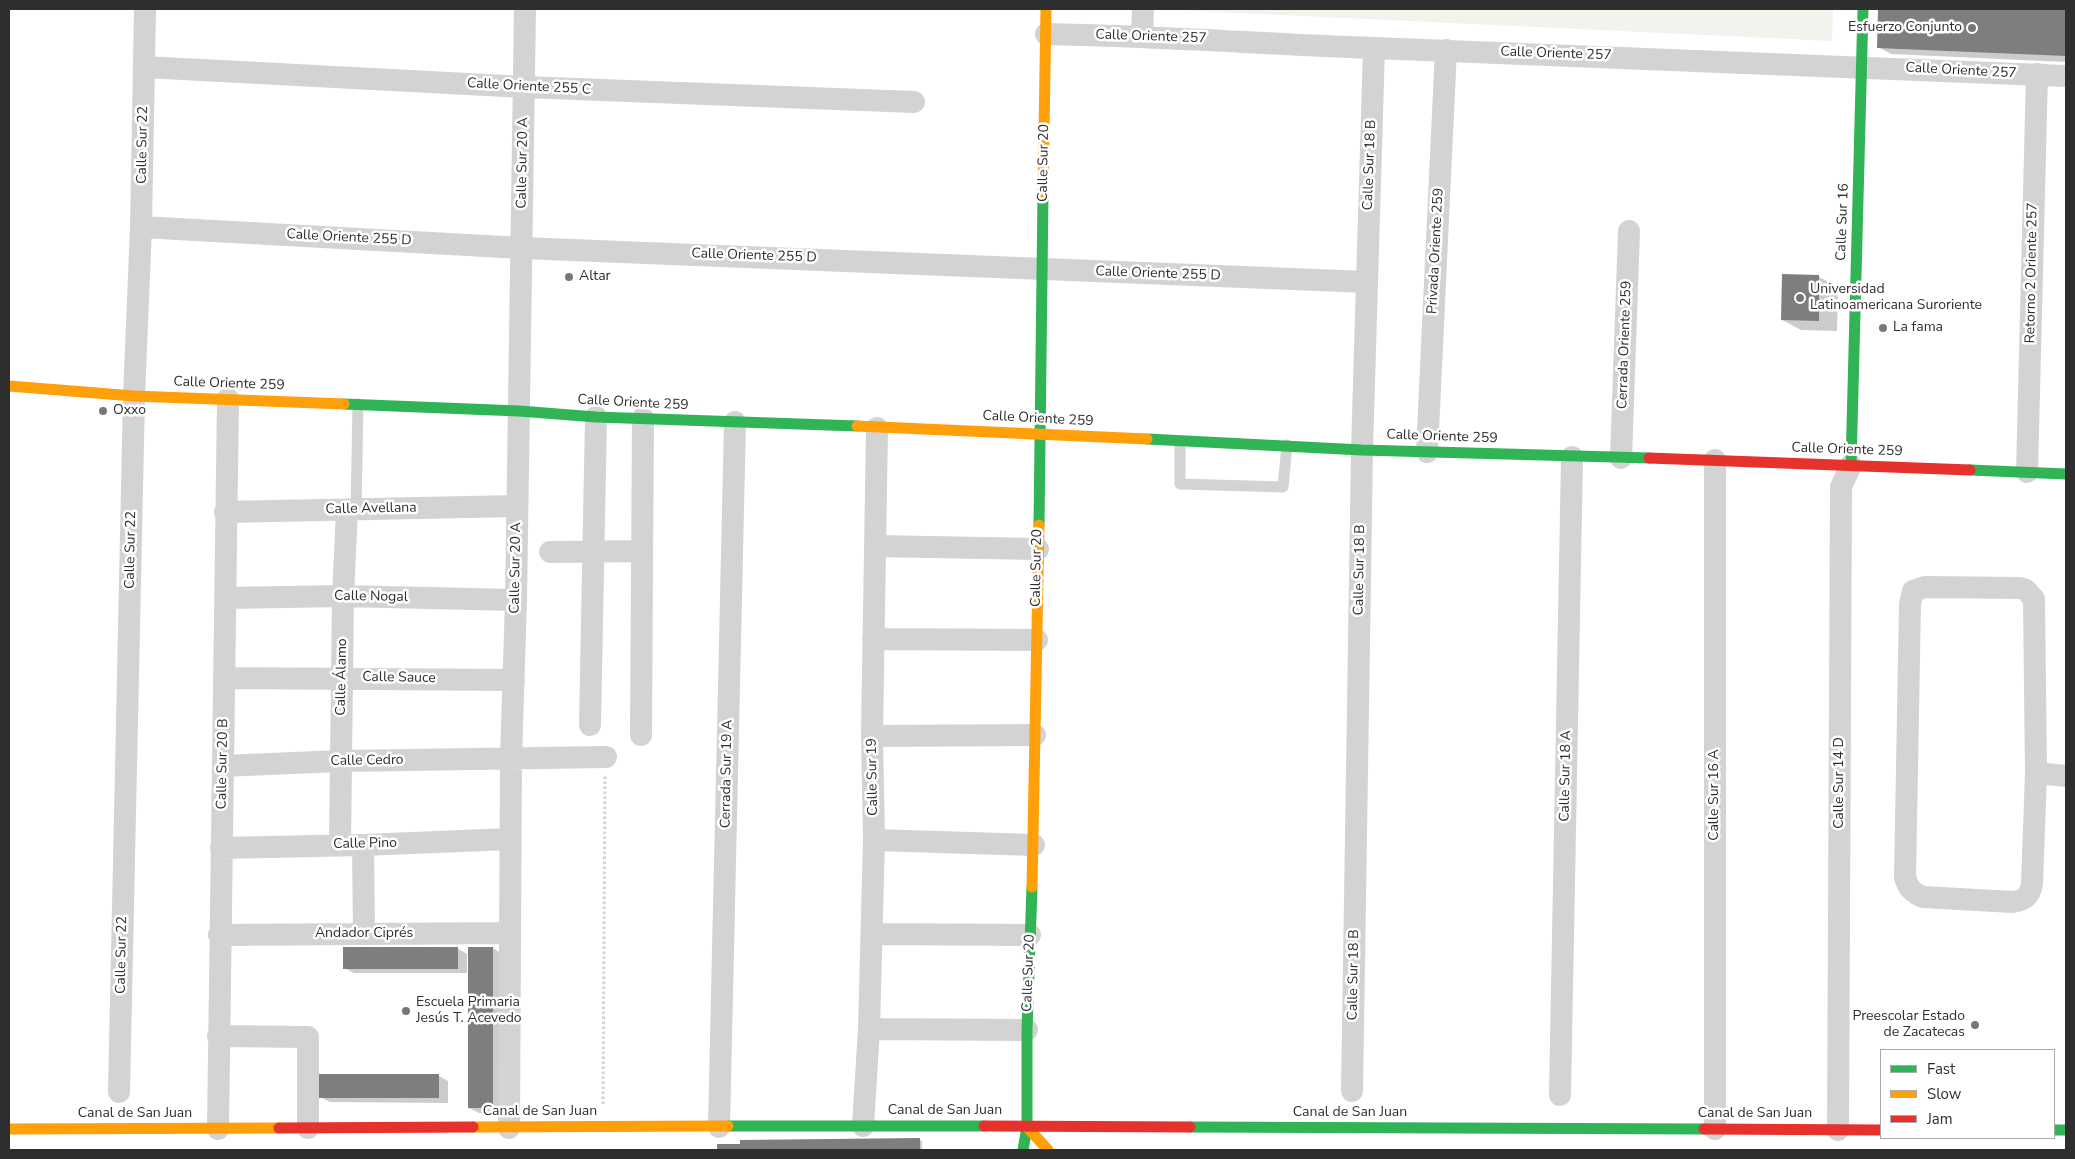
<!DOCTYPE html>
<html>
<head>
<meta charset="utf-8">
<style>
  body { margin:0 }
  #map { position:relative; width:2075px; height:1159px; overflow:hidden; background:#fff; font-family:"Nunito Sans",sans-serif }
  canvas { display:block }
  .frame { position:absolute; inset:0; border:10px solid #2e2e2e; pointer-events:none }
  .legend { position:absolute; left:1880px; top:1049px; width:175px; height:90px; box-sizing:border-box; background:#fff; border:1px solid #ababab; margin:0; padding:6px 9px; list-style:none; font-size:15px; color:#2e2e2e }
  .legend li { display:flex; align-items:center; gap:10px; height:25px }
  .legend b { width:25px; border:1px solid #ababab }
</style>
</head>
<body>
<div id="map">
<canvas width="2075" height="1159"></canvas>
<div class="frame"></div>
<ul class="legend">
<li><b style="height:6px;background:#30b455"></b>Fast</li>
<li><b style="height:6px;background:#ff9f0a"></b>Slow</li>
<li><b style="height:6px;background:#e5322d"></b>Jam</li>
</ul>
</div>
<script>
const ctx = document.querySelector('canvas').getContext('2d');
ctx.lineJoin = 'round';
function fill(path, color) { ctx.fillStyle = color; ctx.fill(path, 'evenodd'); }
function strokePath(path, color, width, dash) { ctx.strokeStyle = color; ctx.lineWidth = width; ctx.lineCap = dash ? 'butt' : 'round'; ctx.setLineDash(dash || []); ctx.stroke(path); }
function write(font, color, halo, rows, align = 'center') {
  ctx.font = font + ' "Nunito Sans",sans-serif'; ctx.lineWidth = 5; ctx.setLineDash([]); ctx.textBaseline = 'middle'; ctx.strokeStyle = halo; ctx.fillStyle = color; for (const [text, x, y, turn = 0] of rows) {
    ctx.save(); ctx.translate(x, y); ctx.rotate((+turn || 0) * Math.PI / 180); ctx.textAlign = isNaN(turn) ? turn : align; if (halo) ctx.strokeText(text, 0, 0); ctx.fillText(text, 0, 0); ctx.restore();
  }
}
const green = new Path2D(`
  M1154,9H1833L1832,41Z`);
const shadow = new Path2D(`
  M1879,9H2066V62L1891,54L1878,47Z
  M1783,276L1819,277L1838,287L1837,331L1801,330L1782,320Z
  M457,948L467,954V973H354L344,968Z
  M493,948L502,954V1113H479L469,1108Z
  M439,1076L448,1081V1103L330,1102L320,1097Z
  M920,1140L922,1141V1150H718V1146Z`);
const building = new Path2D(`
  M1878,9H2066V56L1877,48Z
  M1782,274L1819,275V321L1781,320Z
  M343,947H458V969H343Z
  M468,947H493V1108H468Z
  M319,1074H439V1098H319Z
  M920,1138V1150H717V1144H740V1140Z`);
const path = new Path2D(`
  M603,1104L605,776`);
const lane = new Path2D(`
  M1180,441V484L1283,487L1287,445
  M356,509L358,404`);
const street = new Path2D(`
  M1046,34C1155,36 1265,44 1374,48C1605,57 1836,65 2066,76
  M1142,36L1143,9
  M145,67L524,87L914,102
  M141,227L522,248L1367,282
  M1427,452L1446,50
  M1621,458L1629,231
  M2027,472L2037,74
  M225,512L517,506
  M875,546L1038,549
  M550,552L642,551
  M1925,587L2020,588L2026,590L2034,599L2036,773L2032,884C2030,896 2025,900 2013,902L1923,897C1913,893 1908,888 1905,877L1910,604L1913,591Z
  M225,598L343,596L516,600
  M873,639L1037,640
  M224,678L514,680
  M590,725L596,417
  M641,735L643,418
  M872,736L1035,735
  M223,766L340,761L606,757
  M2036,773L2066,776
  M874,840L1034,845
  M340,845L343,596L347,510
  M363,845L364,934
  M221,848L363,845L510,839
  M872,934L1030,935
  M219,935L510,933
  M869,1029L1027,1030
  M218,1036L308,1037V1128
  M1352,1091L1362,450L1374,48
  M119,1092L134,396L141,227L145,9
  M1560,1095L1572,457
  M863,1126L869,1029L874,840L872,736L877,428
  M719,1127L735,422
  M509,1128L511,758L516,600L525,9
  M218,1129L228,399
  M1715,1129V460
  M1838,1130L1841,487L1851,465`);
const fast = new Path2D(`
  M344,404L519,411L596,417L857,426
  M1147,439L1362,450L1649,458
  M1851,465L1863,9
  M1970,470L2066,474
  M1039,525L1043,193
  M728,1126H984
  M1190,1127L1704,1129
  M2054,1130H2066
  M1023,1150L1027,1127V1030L1032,887`);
const slow = new Path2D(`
  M1043,193L1046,9
  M9,386L134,396L344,404
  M857,426L1147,439
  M1032,887L1039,525
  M473,1127L728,1126
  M1027,1127L1048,1150
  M9,1129L279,1128`);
const jam = new Path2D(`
  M1649,458L1970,470
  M984,1126L1190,1127
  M279,1128L473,1127
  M1704,1129L1881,1130`);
const markers = [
  [1972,28,5,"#777"],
  [569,277,5,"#777"],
  [1800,298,5,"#777"],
  [1883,328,5,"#777"],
  [103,411,5,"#777"],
  [406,1011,5,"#777"],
  [1975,1025,5,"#777"]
];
const poiNames = [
  ["Esfuerzo Conjunto",1962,28,"right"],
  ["Altar",579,277],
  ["Universidad",1810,290],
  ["Latinoamericana Suroriente",1810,306],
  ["La fama",1893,328],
  ["Oxxo",113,411],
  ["Escuela Primaria",416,1003],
  ["Jesús T. Acevedo",416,1019],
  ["Preescolar Estado",1965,1017,"right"],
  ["de Zacatecas",1965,1033,"right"]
];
const streetNames = [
  ["Calle Oriente 257",1151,37,2],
  ["Calle Oriente 257",1556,54,2],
  ["Calle Oriente 257",1961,71,3],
  ["Calle Oriente 255 C",529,87,3],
  ["Calle Sur 22",143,145,-89],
  ["Calle Sur 20 A",523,163,-89],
  ["Calle Sur 20",1044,163,-89],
  ["Calle Sur 18 B",1370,165,-88],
  ["Calle Sur 16",1843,222,-88],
  ["Calle Oriente 255 D",349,238,3],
  ["Privada Oriente 259",1436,251,-87],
  ["Calle Oriente 255 D",754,256,2],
  ["Retorno 2 Oriente 257",2032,273,-89],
  ["Calle Oriente 255 D",1158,274,2],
  ["Cerrada Oriente 259",1625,345,-88],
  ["Calle Oriente 259",229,384,2],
  ["Calle Oriente 259",633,403,3],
  ["Calle Oriente 259",1038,419,3],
  ["Calle Oriente 259",1442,437,2],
  ["Calle Oriente 259",1847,450,2],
  ["Calle Avellana",371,509,-1],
  ["Calle Sur 22",131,550,-89],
  ["Calle Sur 20 A",516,568,-89],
  ["Calle Sur 20",1037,568,-89],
  ["Calle Sur 18 B",1360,570,-89],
  ["Calle Nogal",371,597,1],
  ["Calle Álamo",342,677,-89],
  ["Calle Sauce",399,678,1],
  ["Calle Cedro",367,761,-1],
  ["Calle Sur 20 B",223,764,-89],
  ["Cerrada Sur 19 A",727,774,-89],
  ["Calle Sur 18 A",1566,776,-89],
  ["Calle Sur 19",873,777,-91],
  ["Calle Sur 14 D",1840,783,-90],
  ["Calle Sur 16 A",1715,795,-90],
  ["Calle Pino",365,844,-1],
  ["Andador Ciprés",364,934],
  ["Calle Sur 22",122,955,-89],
  ["Calle Sur 20",1029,973,-88],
  ["Calle Sur 18 B",1354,975,-89],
  ["Canal de San Juan",945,1111],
  ["Canal de San Juan",540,1112],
  ["Canal de San Juan",1350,1113],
  ["Canal de San Juan",135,1114],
  ["Canal de San Juan",1755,1114]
];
fill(green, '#f0f4ec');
fill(shadow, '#0003');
fill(building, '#7e7e7e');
strokePath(path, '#d3d3d3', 3, [2.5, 2.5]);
strokePath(lane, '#d3d3d3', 11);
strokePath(street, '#d3d3d3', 22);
strokePath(fast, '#30b455', 11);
strokePath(slow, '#ff9f0a', 11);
strokePath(jam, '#e5322d', 11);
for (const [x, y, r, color] of markers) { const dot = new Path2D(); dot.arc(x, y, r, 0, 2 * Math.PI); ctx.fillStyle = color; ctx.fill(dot); strokePath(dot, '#fff', 2); }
write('14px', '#2e2e2e', '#fff', poiNames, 'left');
write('14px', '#2e2e2e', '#fff', streetNames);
</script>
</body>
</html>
